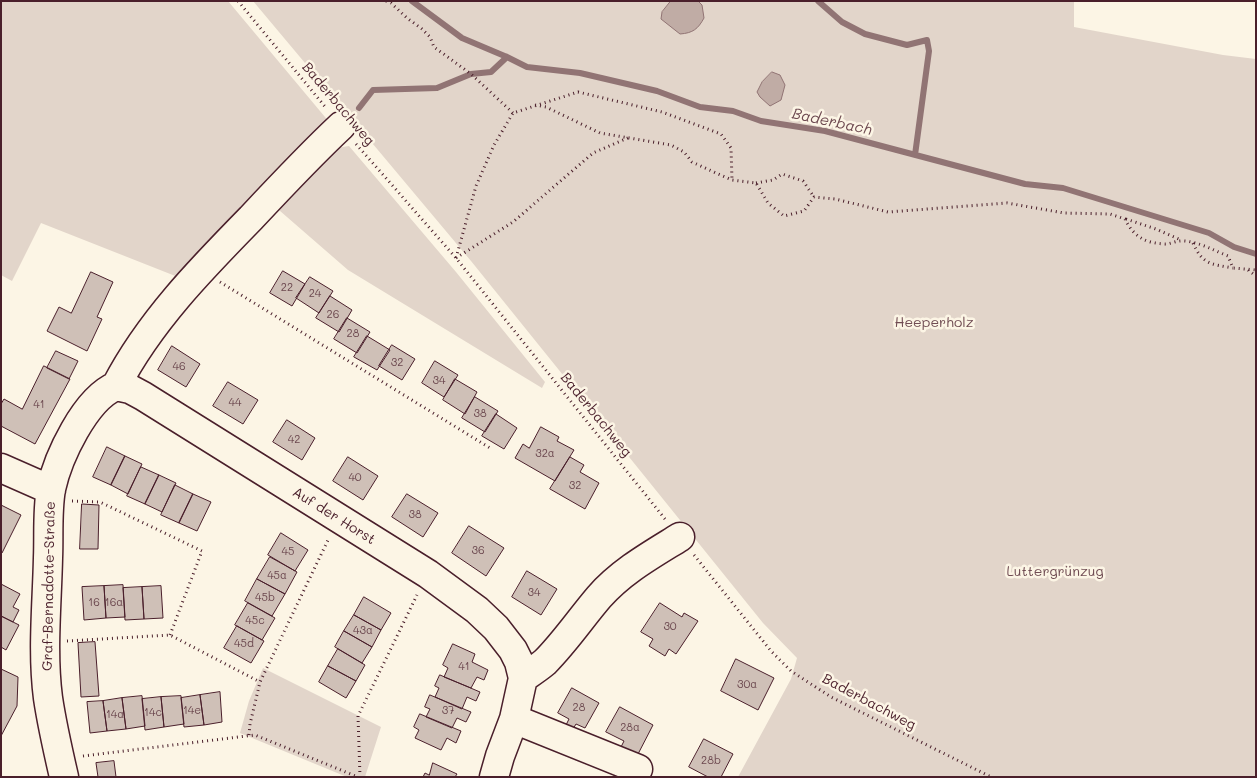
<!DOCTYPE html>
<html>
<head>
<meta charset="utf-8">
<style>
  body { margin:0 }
  #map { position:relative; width:1257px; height:778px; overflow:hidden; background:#fcf5e5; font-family:Mali,sans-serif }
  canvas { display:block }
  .frame { position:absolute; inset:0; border:2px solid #4a1f2b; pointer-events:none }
</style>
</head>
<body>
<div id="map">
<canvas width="1257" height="778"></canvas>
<div class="frame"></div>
</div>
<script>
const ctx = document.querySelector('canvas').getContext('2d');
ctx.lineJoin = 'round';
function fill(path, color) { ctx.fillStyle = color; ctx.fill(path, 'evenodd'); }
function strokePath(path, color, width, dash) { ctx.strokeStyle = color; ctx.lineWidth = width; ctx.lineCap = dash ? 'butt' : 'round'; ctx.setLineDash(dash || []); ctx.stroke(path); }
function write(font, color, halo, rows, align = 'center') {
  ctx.font = font + ' Mali,sans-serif'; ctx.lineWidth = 5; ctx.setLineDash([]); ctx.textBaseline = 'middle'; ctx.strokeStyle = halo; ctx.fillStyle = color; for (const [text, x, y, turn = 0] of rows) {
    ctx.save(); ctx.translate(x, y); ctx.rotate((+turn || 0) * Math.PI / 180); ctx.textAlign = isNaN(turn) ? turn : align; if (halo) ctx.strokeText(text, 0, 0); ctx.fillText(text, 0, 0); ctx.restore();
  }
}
const green = new Path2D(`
  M1,1H228L330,123L188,281L41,223L12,281L1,275Z
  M253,1H1074V27L1223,55L1256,59V777H738L791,679L797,658L763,623L471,261Z
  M349,146L456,272L545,382L542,388L348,270L272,204L324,150Z
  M263,668L381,727L365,777H347L240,733L249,701Z`);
const water = new Path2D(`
  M671,1H698L702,5L704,18C698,29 693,33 680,34L661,19L662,12Z
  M772,72L780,75L785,85L781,100L770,106L760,97L757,92L762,82Z`);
const stream = new Path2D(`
  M412,1L462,38L507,57L527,67L580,73L657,91L700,107L733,111L761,121L825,131L1025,184L1063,188L1209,233L1234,247L1256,254
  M818,1L842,22L865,34L907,45L927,40L929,51L915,155
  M359,108L373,90L437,88L471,74L491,72L507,57`);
const building = new Path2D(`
  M283,271L305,284L292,306L270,293Z
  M91,272L113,282L97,317L102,319L87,351L47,331L59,307L71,313Z
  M310,277L333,291L319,313L296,298Z
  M330,296L352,310L339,332L316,318Z
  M347,318L370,332L357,353L334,339Z
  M367,336L390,350L377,370L354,357Z
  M392,345L415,359L402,380L379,366Z
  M172,346L200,364L186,387L158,370Z
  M56,351L78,361L69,379L47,368Z
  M435,361L458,375L444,397L422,383Z
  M44,366L70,379L35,444L1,426V404L4,399L22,409Z
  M455,379L477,392L465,414L443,400Z
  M228,382L258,400L243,424L213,406Z
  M475,397L498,411L485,432L462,418Z
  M496,414L517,428L504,449L482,436Z
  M287,420L315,438L302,460L273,442Z
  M541,427L559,437L557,441L574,450L555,481L515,458L523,444L529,448Z
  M107,447L125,456L111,485L93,477Z
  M125,456L142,464L128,494L111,485Z
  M348,457L378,476L363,500L333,481Z
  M570,457L584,465L580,472L599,483L585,509L550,489Z
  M141,467L159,475L145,504L127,496Z
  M159,475L176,483L162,512L145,504Z
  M175,485L193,494L179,523L161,515Z
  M193,494L211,502L197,531L179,523Z
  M407,494L438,513L423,537L392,517Z
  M82,504L99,505L98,549H80Z
  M1,505L21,515L2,553H1Z
  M469,526L504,548L486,576L452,553Z
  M281,533L308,550L295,571L268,555Z
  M270,557L297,572L285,594L257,579Z
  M527,571L557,589L541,615L512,597Z
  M257,579L285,594L272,616L245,601Z
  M1,584L20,594L13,607L19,610L13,622L1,616Z
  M123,585L125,617L106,618L104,586Z
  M104,586L106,618L84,620L82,587Z
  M161,586L163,618L144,619L142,587Z
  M142,587L144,619L125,620L123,588Z
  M364,597L391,613L381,630L354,615Z
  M248,603L275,618L262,640L235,625Z
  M660,603L682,617L684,613L698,621L676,654L669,649L665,656L649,646L653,639L641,632Z
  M354,615L381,630L372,647L344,631Z
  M1,616L19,625L6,650L1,647Z
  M237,626L264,641L251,663L224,648Z
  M344,631L372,647L362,663L335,647Z
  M95,642L99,696L81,697L78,643Z
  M453,644L475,654L472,662L488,670L484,680L477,677L471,688L444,677L448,668L443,665Z
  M338,649L365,665L356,681L328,666Z
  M736,659L774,678L758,710L721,691Z
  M328,666L356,681L346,698L319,682Z
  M1,669L18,677L17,706L1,736Z
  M440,675L480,692L476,701L467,697L462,709L435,697L439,688L435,686Z
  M572,688L599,703L585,728L576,724L573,729L566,725L569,719L558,713Z
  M220,692L222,722L204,725L200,695Z
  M200,695L204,725L184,727L181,698Z
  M430,695L471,712L466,722L457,718L452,728L426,717L430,709L425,707Z
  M142,696L145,726L126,729L122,698Z
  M181,696L184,724L164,727L161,697Z
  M161,697L164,727L145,730L142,699Z
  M122,698L126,729L107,731L103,701Z
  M103,701L107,731L90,733L87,702Z
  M620,707L653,725L637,756L621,747L624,741L606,732Z
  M420,714L461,731L456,743L447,738L441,750L415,738L419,730L414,727Z
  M704,739L733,754L721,777H708L689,767Z
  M114,761L116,777H98L96,763Z
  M433,763L457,774L455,777H423L425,773L429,775Z`);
const path = new Path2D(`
  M238,1L327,109
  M386,1L391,3L407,18L422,29L430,37L434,47L471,74L513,113
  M535,105L546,107L600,133L671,145L684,152L692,162L716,173L732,180L756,183L768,203L784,216L804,211L814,197L835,199L888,212L1007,203L1064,213L1110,214L1125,219C1134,237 1145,243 1165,244C1171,244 1177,240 1184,241C1199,242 1213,250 1228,256L1233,268L1256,270
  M356,144L456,258L665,519
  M756,183L773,180L782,174L803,181L814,197
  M1126,219L1156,229L1181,240
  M1193,243C1203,265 1211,264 1233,268
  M456,258L476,186L494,145L513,113L578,92L662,112L721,134L731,148L732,180
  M456,258L513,222L593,153L630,137
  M1248,270L1256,276
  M220,282L490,448
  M72,501L100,502L202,551L170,635
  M694,555L771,651L791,671L831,697L991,777
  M67,641L170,635L260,682
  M249,735L250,724L260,682L328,540
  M83,756L255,735L358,777
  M360,777L358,716L417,595`);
const minor = new Path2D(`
  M116,386L130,389L143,396L428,574L477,610L496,628L513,650L519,662L523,678L514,719L500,756L494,777
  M116,386C149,322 201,269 251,218C280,187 310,155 341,126
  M1,468L51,490
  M523,678C530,673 538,668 545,662C565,642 581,618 599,597C622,571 651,555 680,537
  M514,719L638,769
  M64,777C58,751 52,725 48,698C42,652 47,604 48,558C49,536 47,511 51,489C58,457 85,399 116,386`);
const numberNames = [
  ["22",287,288],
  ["24",315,294],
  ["26",333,315],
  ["28",353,334],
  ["32",397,363],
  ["46",179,367],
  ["34",439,381],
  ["44",235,403],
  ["41",39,405],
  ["38",480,414],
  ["42",294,440],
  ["32a",545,454],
  ["40",355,478],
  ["32",575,486],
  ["38",415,515],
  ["36",478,551],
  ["45",288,552],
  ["45a",277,576],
  ["34",534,593],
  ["45b",265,598],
  ["16",94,603],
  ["16a",114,603],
  ["45c",255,621],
  ["30",670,627],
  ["43a",363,631],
  ["45d",244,644],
  ["41",464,667],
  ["30a",747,685],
  ["28",579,708],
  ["14e",192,711],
  ["37",448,711],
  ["14c",153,713],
  ["14a",115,715],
  ["28a",630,728],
  ["28b",711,761]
];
const streetNames = [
  ["Baderbachweg",338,104,50],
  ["Baderbachweg",596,415,51],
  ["Auf der Horst",334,516,32],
  ["Graf-Bernadotte-Straße",49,586,-89],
  ["Baderbachweg",869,702,28]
];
const parkNames = [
  ["Heeperholz",934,323],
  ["Luttergrünzug",1055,572]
];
const waterNames = [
  ["Baderbach",832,122,12]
];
fill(green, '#e2d5ca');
fill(water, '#c0aca5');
strokePath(water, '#917474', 1);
strokePath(stream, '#917474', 6);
fill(building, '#cfc0b7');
strokePath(building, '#4a1f2b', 1);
strokePath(minor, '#4a1f2b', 31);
strokePath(path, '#4a1f2b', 3, [1, 4]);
strokePath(minor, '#fcf5e5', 28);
write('11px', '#6b474e', null, numberNames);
write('14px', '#4a1f2b', '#fcf5e5', streetNames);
write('14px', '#704c53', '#fcf5e5', parkNames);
write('italic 15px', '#6d4950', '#fcf5e5', waterNames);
</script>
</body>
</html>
